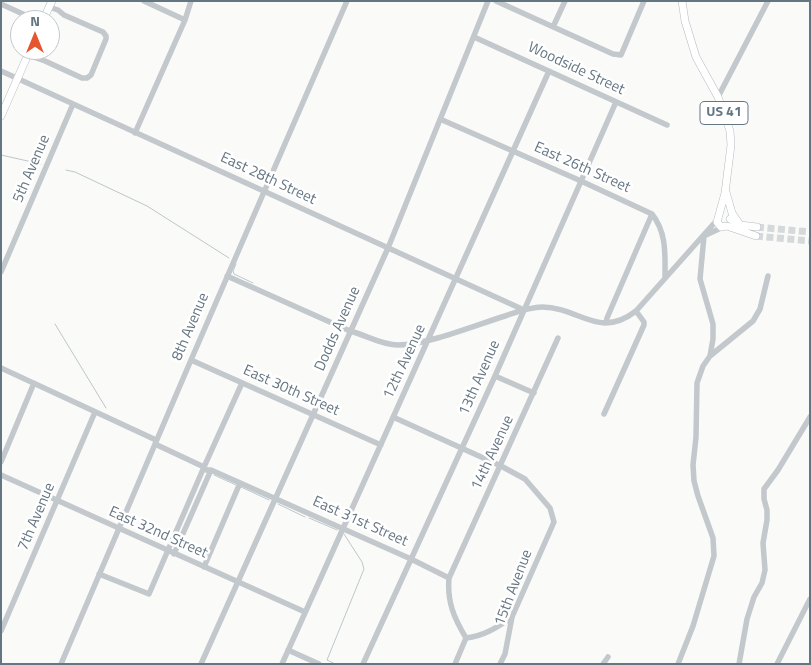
<!DOCTYPE html>
<html>
<head>
<meta charset="utf-8">
<style>
  body { margin:0 }
  #map { position:relative; width:811px; height:665px; overflow:hidden; background:#fafaf8; font-family:"Titillium Web",sans-serif }
  canvas { display:block }
  .frame { position:absolute; inset:0; border:2px solid #657683; pointer-events:none }
  .north { position:absolute; left:10px; top:10px; width:50px; height:50px; box-sizing:border-box; background:#fff; border:1px solid #c1c8cd; border-radius:50%; rotate:0deg; font-size:14px; font-weight:700; line-height:20px; text-align:center; color:#657683 }
  .north::after { content:''; display:block; margin:auto; width:18px; height:22px; background:#e4572e; clip-path:polygon(50% 0,100% 100%,50% 72%,0 100%) }
</style>
</head>
<body>
<div id="map">
<canvas width="811" height="665"></canvas>
<div class="frame"></div>
<div class="north">N</div>
</div>
<script>
const ctx = document.querySelector('canvas').getContext('2d');
ctx.lineJoin = 'round';
function strokePath(path, color, width, dash) { ctx.strokeStyle = color; ctx.lineWidth = width; ctx.lineCap = dash ? 'butt' : 'round'; ctx.setLineDash(dash || []); ctx.stroke(path); }
function write(font, color, halo, rows, align = 'center') {
  ctx.font = font + ' "Titillium Web",sans-serif'; ctx.lineWidth = 5; ctx.setLineDash([]); ctx.textBaseline = 'middle'; ctx.strokeStyle = halo; ctx.fillStyle = color; for (const [text, x, y, turn = 0] of rows) {
    ctx.save(); ctx.translate(x, y); ctx.rotate((+turn || 0) * Math.PI / 180); ctx.textAlign = isNaN(turn) ? turn : align; if (halo) ctx.strokeText(text, 0, 0); ctx.fillText(text, 0, 0); ctx.restore();
  }
}
const stream = new Path2D(`
  M1,155L41,164
  M66,170L75,172L147,206L229,258
  M236,264L233,271L234,274L253,283
  M55,324L106,408
  M214,475L236,485
  M241,487L269,500
  M278,504L305,517
  M309,518L337,530
  M335,664L327,660L364,569L362,562L344,534`);
const majorTunnel = new Path2D(`
  M757,227L810,232
  M756,236L810,241`);
const minor = new Path2D(`
  M144,1L185,20
  M496,1L613,54L621,55L644,1
  M1,4L36,20
  M553,27L565,1
  M474,37L667,125
  M28,55L45,61L82,78H87L91,75L106,39V36L103,32L64,15L58,10L49,7
  M1,71L524,310
  M718,97L768,1
  M440,119L581,181L652,214C667,233 665,255 665,278
  M135,133L185,20L191,1
  M706,235L723,227
  M1,272L73,104
  M227,276L350,331C366,335 381,345 398,345C427,345 476,325 505,316C517,312 530,307 542,307C580,307 598,340 636,311L717,220
  M606,323L607,318L652,214
  M710,356L753,321L760,309L768,276
  M191,360L381,445
  M1,368L156,440
  M495,376L534,393
  M604,414L644,325V322L636,311
  M393,417L501,466L525,479L550,508L554,522L512,617L505,654L500,664
  M155,444L204,467L206,470H211L411,559L449,578
  M1,462L34,383
  M1,475L305,612
  M174,554L211,470
  M204,567L240,483
  M99,574L149,594L204,467L242,383
  M1,631L95,412
  M466,638C454,618 447,602 449,578L558,338
  M466,638C484,636 498,627 512,617
  M288,650L319,664
  M61,664L191,360L347,1
  M201,664L388,248L488,1
  M282,664L549,71
  M363,664L495,376L616,102
  M455,664L466,638
  M603,664L608,657
  M678,664L693,626L714,556L713,538L698,496L694,481L693,465L696,437L697,383L703,366L710,356L713,339V324L700,279L704,236
  M739,664L747,619L754,597L762,583L765,570L763,543L767,520V510L764,499V489L778,470L810,417
  M777,664L810,599`);
const major = new Path2D(`
  M682,1L685,21L696,57L718,97L730,131L731,145L725,193L717,222L721,227L727,226L756,236
  M43,20L52,1
  M1,116L30,50
  M726,192L732,213L740,225
  M730,219L740,225L757,227`);
const shields = [
  [724,113,48]
];
const shieldNames = [
  ["US 41",724,113]
];
const streetNames = [
  ["Woodside Street",576,69,25],
  ["East 26th Street",582,168,24],
  ["5th Avenue",32,169,-67],
  ["East 28th Street",268,179,25],
  ["8th Avenue",191,327,-67],
  ["Dodds Avenue",338,329,-66],
  ["12th Avenue",405,362,-65],
  ["13th Avenue",480,378,-66],
  ["East 30th Street",291,391,24],
  ["14th Avenue",493,453,-65],
  ["7th Avenue",37,517,-67],
  ["East 31st Street",360,522,24],
  ["East 32nd Street",158,533,24],
  ["15th Avenue",514,588,-69]
];
strokePath(stream, '#bbc7cb', 1);
strokePath(majorTunnel, '#d5d9db', 7, [7, 3.5]);
strokePath(major, '#b5babe', 8);
strokePath(minor, '#c3c8cc', 5.5);
strokePath(major, '#fff', 7);
for (const [x, y, w] of shields) { const box = new Path2D(); box.roundRect(x - w / 2, y - 11.5, w, 23, 4); ctx.fillStyle = '#fff'; ctx.fill(box); strokePath(box, '#657683', 1); }
write('bold 14px', '#657683', null, shieldNames);
write('15px', '#657683', '#fff', streetNames);
</script>
</body>
</html>
